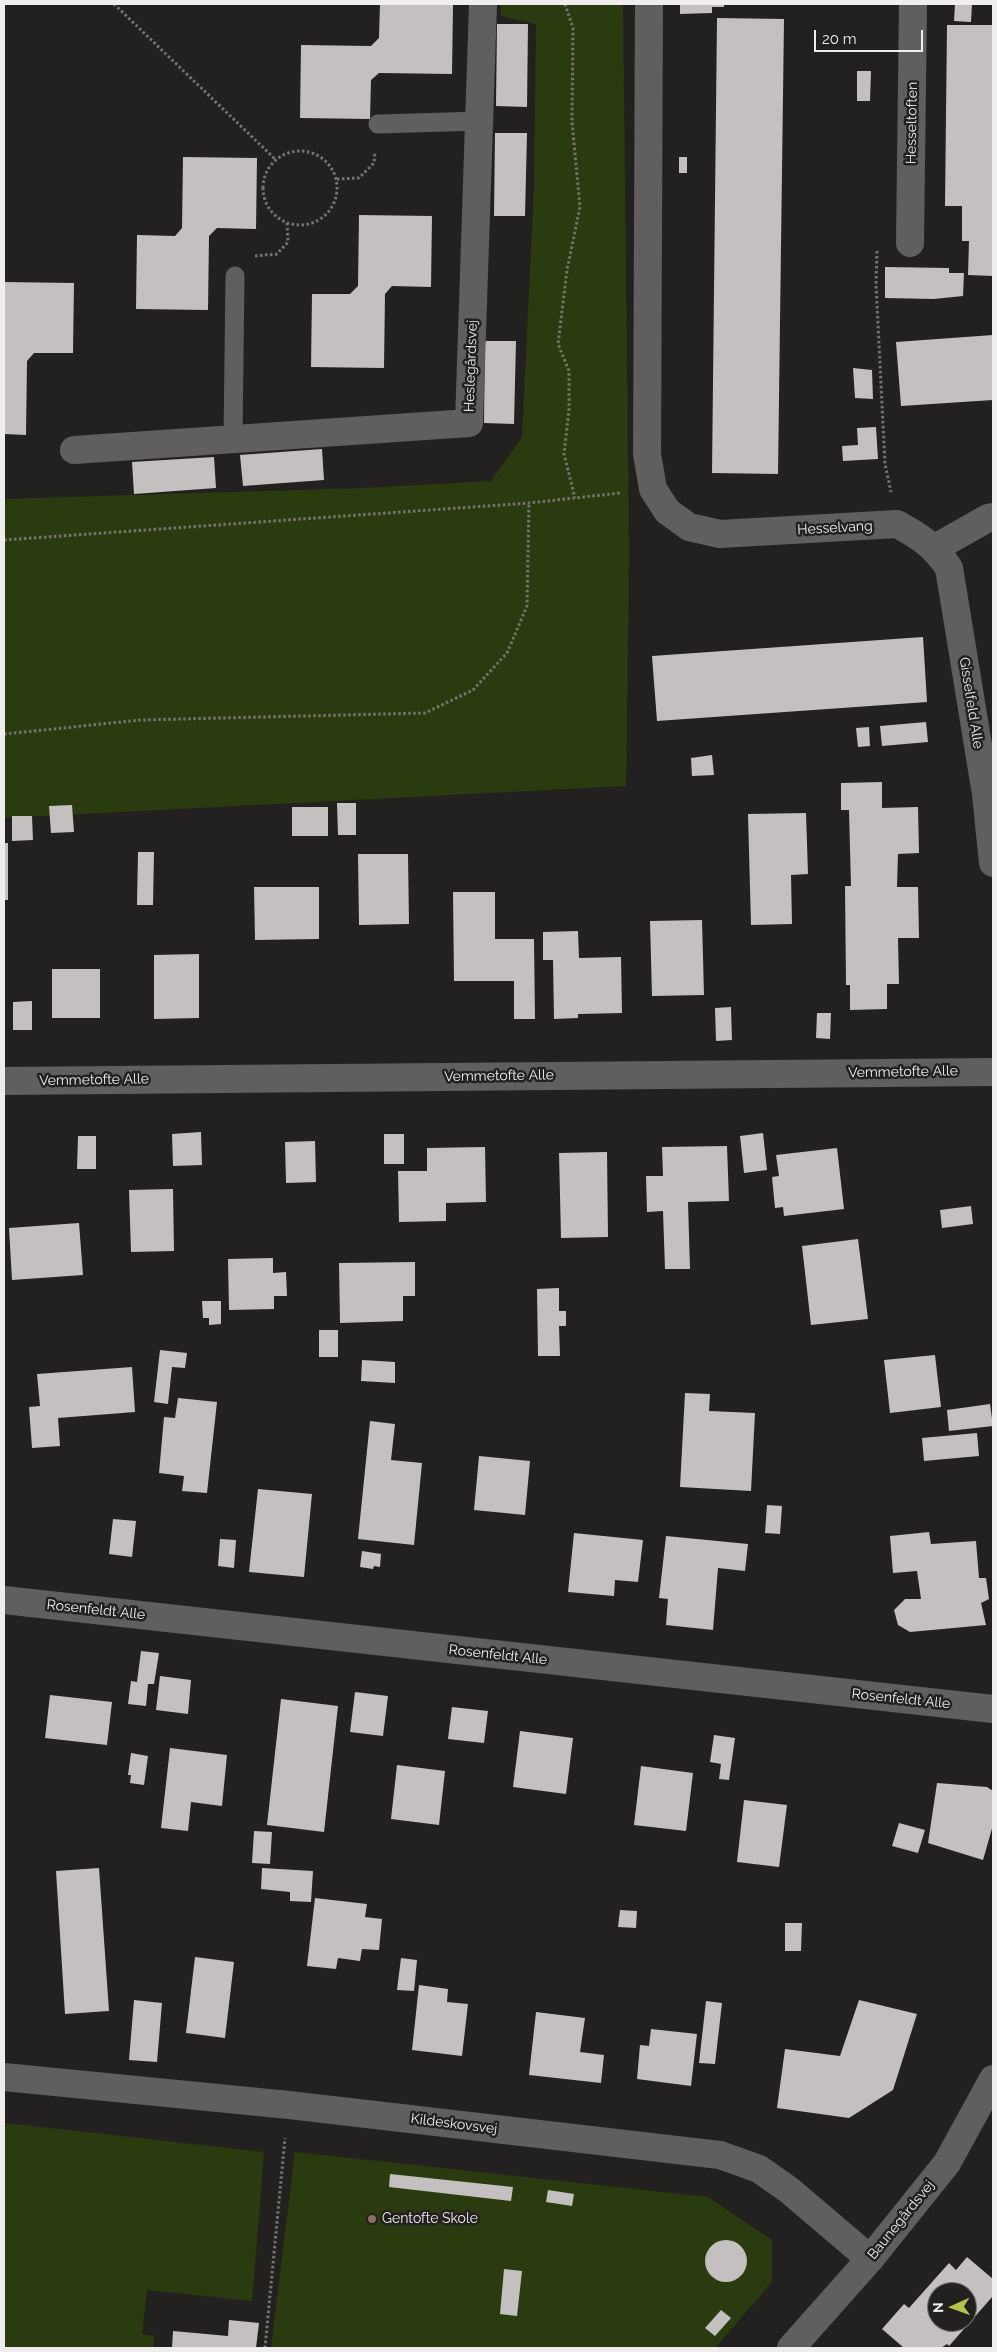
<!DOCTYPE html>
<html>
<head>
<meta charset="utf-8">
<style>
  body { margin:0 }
  #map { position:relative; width:997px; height:2352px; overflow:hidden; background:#23211f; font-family:Raleway,sans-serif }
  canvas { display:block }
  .frame { position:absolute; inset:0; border:5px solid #efeeec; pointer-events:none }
  .north { position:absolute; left:927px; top:2282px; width:50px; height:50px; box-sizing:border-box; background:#23211f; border:1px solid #757371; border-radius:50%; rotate:268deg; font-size:14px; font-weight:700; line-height:20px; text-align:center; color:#efeeec }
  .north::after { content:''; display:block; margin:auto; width:18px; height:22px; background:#b3c24b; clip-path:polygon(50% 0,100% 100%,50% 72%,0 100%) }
  .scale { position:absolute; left:814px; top:30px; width:109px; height:22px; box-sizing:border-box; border:2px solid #efeeec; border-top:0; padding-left:6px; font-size:15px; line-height:18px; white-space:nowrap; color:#efeeec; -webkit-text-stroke:4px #23211f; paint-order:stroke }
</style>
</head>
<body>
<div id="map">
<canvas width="997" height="2352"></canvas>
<div class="frame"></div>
<div class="north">N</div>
<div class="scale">20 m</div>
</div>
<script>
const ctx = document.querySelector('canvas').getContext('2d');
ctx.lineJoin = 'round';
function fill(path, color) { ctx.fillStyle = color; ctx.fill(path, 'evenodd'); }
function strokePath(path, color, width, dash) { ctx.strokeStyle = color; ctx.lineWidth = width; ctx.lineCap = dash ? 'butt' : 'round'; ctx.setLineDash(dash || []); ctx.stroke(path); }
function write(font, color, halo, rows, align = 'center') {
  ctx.font = font + ' Raleway,sans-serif'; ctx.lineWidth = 5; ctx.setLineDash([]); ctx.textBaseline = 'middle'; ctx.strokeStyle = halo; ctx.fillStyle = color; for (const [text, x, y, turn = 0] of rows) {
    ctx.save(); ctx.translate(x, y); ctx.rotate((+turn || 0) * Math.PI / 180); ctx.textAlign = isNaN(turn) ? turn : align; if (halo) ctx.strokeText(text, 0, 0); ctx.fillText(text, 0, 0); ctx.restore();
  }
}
const green = new Path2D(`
  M501,4H623L629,554L626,786L4,818V499L363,488L491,481L522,437L534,189L536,24L501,16Z
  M4,2123L264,2152L252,2301L147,2290L142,2334L154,2336L153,2348H4Z
  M295,2152L708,2197L772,2240V2282L715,2348H271Z`);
const building = new Path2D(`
  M380,4H453L452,74L379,73L371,80L370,119L300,118L301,45L371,46L379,38Z
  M680,4H724V7H712V13L680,14Z
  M955,4H972L971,22L954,21Z
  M717,18L784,19L778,474L712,473Z
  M497,24H528L527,107L496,106Z
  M947,25H993V276L968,275L969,241H962V206H945Z
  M857,71H871L870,101H857Z
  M495,133H527L525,216H494Z
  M183,157L257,158L256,229L217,228L209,236L208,310L136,309L137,235L175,236L182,228Z
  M679,157H687V173H679Z
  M359,215L432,216L431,287L392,286L385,294L384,368L311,367L312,294H350L358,286Z
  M885,267L949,268V273H964L963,296L934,299L885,298Z
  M4,282L74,283L73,353H34L27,361L26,435L4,434Z
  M993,335V400L901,406L896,342Z
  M485,341H516L514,424L484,423Z
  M853,368L872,370L873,399L855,398Z
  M876,427L878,459L843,461L842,446L858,445L857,428Z
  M322,449L324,480L243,486L240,455Z
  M214,457L216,488L134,494L132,462Z
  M923,637L927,702L657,721L652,656Z
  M926,722L928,742L882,746L880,726Z
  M869,727L870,746L858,747L856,728Z
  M712,755L714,775L692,776L691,758Z
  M882,782V808L918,807L919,853L898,854L897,887H918L919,938H898L899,984H887V1009L850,1010V985H846L845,886H851L849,810H841V783Z
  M337,803H356V835H338Z
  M72,805L74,832L51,833L49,806Z
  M292,807H328V836H292Z
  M806,813L808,874L791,875L792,924L751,925L748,814Z
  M12,816H32L33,840L12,841Z
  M4,843H8V900H4Z
  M138,852H154L153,905H137Z
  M358,854H408L409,924L359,925Z
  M254,887H319V939L255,940Z
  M453,892H495V939H534L535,1019H514V981H454Z
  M702,920L704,995L652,996L650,921Z
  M578,931L579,958L621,957L622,1013L578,1014V1018L554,1019L553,960H543V932Z
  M199,954V1018L154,1019V955Z
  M52,969H100V1018H52Z
  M32,1001V1030H13V1002Z
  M731,1007L732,1040L716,1041L715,1008Z
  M817,1013H831L830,1039L816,1038Z
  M201,1132L202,1165L173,1166L172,1134Z
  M763,1133L767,1170L744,1173L740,1136Z
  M384,1134H404V1164H384Z
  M78,1136H96V1169H77Z
  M315,1141L316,1182L286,1183L285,1142Z
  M727,1146L729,1201L688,1202L690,1269H665L663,1211L647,1212L646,1176H663L662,1147Z
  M485,1147L486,1202L446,1203V1221L399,1222L398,1171H427V1148Z
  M837,1148L844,1209L784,1216L783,1207L775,1208L772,1177L779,1176L776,1155Z
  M607,1152L608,1237L561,1238L559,1153Z
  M173,1189L174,1251L131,1252L129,1190Z
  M971,1206L973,1224L942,1228L940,1210Z
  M79,1223L83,1275L12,1280L9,1228Z
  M858,1239L868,1319L811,1325L802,1246Z
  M273,1258V1273L286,1272L287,1296H274V1309L229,1310L228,1259Z
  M415,1262V1296H403V1321L340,1323L339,1263Z
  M559,1288V1311H566V1326H559L560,1356H538L537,1289Z
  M202,1301H221V1324L209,1325V1318H203Z
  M319,1330H338V1357H319Z
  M160,1350L187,1353L185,1368L172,1367L168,1404L154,1402Z
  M935,1355L941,1407L890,1413L884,1360Z
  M362,1360L395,1362V1383L361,1381Z
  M132,1367L135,1412L58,1418L60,1446L32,1448L29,1407L40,1406L37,1374Z
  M685,1393L710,1394L709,1411L755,1413L751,1491L680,1487Z
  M178,1398L217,1402L207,1493L182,1491L184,1476L159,1473L164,1417L175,1418Z
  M990,1404L993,1426L949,1431L947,1410Z
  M370,1421L395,1424L391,1460L422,1463L414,1545L358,1539Z
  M977,1433L979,1456L924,1461L922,1438Z
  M479,1456L530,1461L525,1515L474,1510Z
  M258,1489L312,1494L304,1577L249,1572Z
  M767,1505L782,1506L780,1534L765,1533Z
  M113,1519L136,1521L132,1557L109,1554Z
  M929,1532L931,1544L976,1541L979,1578H986L989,1599L981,1603L986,1625L910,1632L898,1625L894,1610L905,1599H921L917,1571L893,1573L890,1536Z
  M574,1533L643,1540L638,1582L615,1580L614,1596L568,1592Z
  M666,1536L748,1544L745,1571L718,1568L713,1630L666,1625L668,1599L659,1598Z
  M220,1539L236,1540L234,1568L218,1566Z
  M362,1551L381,1554L380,1567L374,1566L373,1569L360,1567Z
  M141,1651L159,1653L154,1684H148L146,1706L128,1704L131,1681L137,1682Z
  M160,1676L191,1680L188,1714L156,1710Z
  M355,1692L388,1696L383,1736L350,1732Z
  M50,1695L112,1702L107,1745L45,1738Z
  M281,1699L338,1706L324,1832L267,1825Z
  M452,1707L488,1711L484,1743L448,1739Z
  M520,1731L573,1738L566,1794L513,1787Z
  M714,1735L735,1738L729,1780L719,1779L721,1764L710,1762Z
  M170,1748L227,1755L222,1806L191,1802L188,1831L161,1828Z
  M131,1753L148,1756L144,1785L130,1783L131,1775H128Z
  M397,1765L445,1771L439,1825L391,1819Z
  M641,1766L693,1773L686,1831L634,1825Z
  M937,1783L987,1787L993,1791V1825L983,1860L928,1843Z
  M744,1800L787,1805L779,1867L737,1862Z
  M899,1823L925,1830L918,1853L892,1846Z
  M254,1831L272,1832L270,1864L252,1863Z
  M99,1868L109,2011L65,2014L56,1871Z
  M262,1868L313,1871L311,1902L290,1901V1892L261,1889Z
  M315,1898L367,1904L365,1917L382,1919L379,1950L362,1949L360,1961L338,1958L336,1969L307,1966Z
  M620,1910L637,1911L636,1928L618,1927Z
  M785,1923H802L801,1951H785Z
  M195,1957L234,1962L225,2038L186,2033Z
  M401,1958L417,1960L414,1991L397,1990Z
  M419,1985L448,1989L447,2002L468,2004L462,2056L412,2050Z
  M134,2000L162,2003L157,2062L129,2060Z
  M859,2000L917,2014L893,2090L849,2118L777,2108L785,2049L840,2056Z
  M706,2001L722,2003L715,2064L699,2063Z
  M536,2012L585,2018L580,2052L604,2055L601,2083L529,2075Z
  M651,2029L697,2034L691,2086L637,2079L640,2045L649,2046Z
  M390,2174L513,2187L511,2201L389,2187Z
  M548,2190L574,2194L572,2206L546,2202Z
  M705 2261a21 21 0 1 1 42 0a21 21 0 1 1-42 0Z
  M967,2257L993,2279V2296L949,2346L947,2344L941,2348H904L882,2329L904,2304L909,2308L949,2263L956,2270ZM937,2292H967V2322H937Z
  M504,2269L522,2271L517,2316L500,2314Z
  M721,2310L731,2318L715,2336L705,2328Z
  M229,2320L259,2323L256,2348H172L173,2331L228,2336Z`);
const path = new Path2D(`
  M114,4L275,159
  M565,4L573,28L572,122L580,207L567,270L558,344L569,371V410L564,454L575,498
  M263 188a37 37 0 1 1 74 0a37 37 0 1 1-74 0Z
  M337,179L359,178L374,163L375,152
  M877,251L876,284L885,464L891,492
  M255,256L277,254L288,242L287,223
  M4,540L529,503L620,493
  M4,734L141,720L425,713L473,690L507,653L527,606L529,503
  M265,2348L285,2138`);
const lane = new Path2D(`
  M378,124L481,121
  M233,440L235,276`);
const street = new Path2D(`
  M649,4L647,454L653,489L667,511L689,527L720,534L897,524C921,537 933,545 949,568L986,794L993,863
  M910,243L913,4
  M74,450L469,423L483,4
  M935,548L988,518L993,517
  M4,1081L993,1072
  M4,1600L993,1709
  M4,2077L289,2105L720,2155L759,2169L789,2190L870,2259`);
const secondary = new Path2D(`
  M791,2348L870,2259L947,2163L993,2079`);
const markers = [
  [372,2219,5,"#8d6e63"]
];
const streetNames = [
  ["Hesseltoften",912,123,-89],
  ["Heslegårdsvej",471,366,-88],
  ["Hesselvang",835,528,-3],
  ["Gisselfeld Alle",971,703,81],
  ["Vemmetofte Alle",903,1072,-1],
  ["Vemmetofte Alle",499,1076,-1],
  ["Vemmetofte Alle",94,1080,-1],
  ["Rosenfeldt Alle",96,1610,6],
  ["Rosenfeldt Alle",498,1655,6],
  ["Rosenfeldt Alle",901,1699,6],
  ["Kildeskovsvej",454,2124,7],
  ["Baunegårdsvej",901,2220,-51]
];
const poiNames = [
  ["Gentofte Skole",382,2219]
];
fill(green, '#2a3c0f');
fill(building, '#c3c0bf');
strokePath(path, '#767472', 3, [2.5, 2.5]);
strokePath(lane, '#615f5d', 19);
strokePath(street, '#615f5d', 28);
strokePath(secondary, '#615f5d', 28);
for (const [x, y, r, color] of markers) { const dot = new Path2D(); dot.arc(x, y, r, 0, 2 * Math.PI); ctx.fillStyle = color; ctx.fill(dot); strokePath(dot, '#23211f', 2); }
write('14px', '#efeeec', '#23211f', streetNames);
write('14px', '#efeeec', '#23211f', poiNames, 'left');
</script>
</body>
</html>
